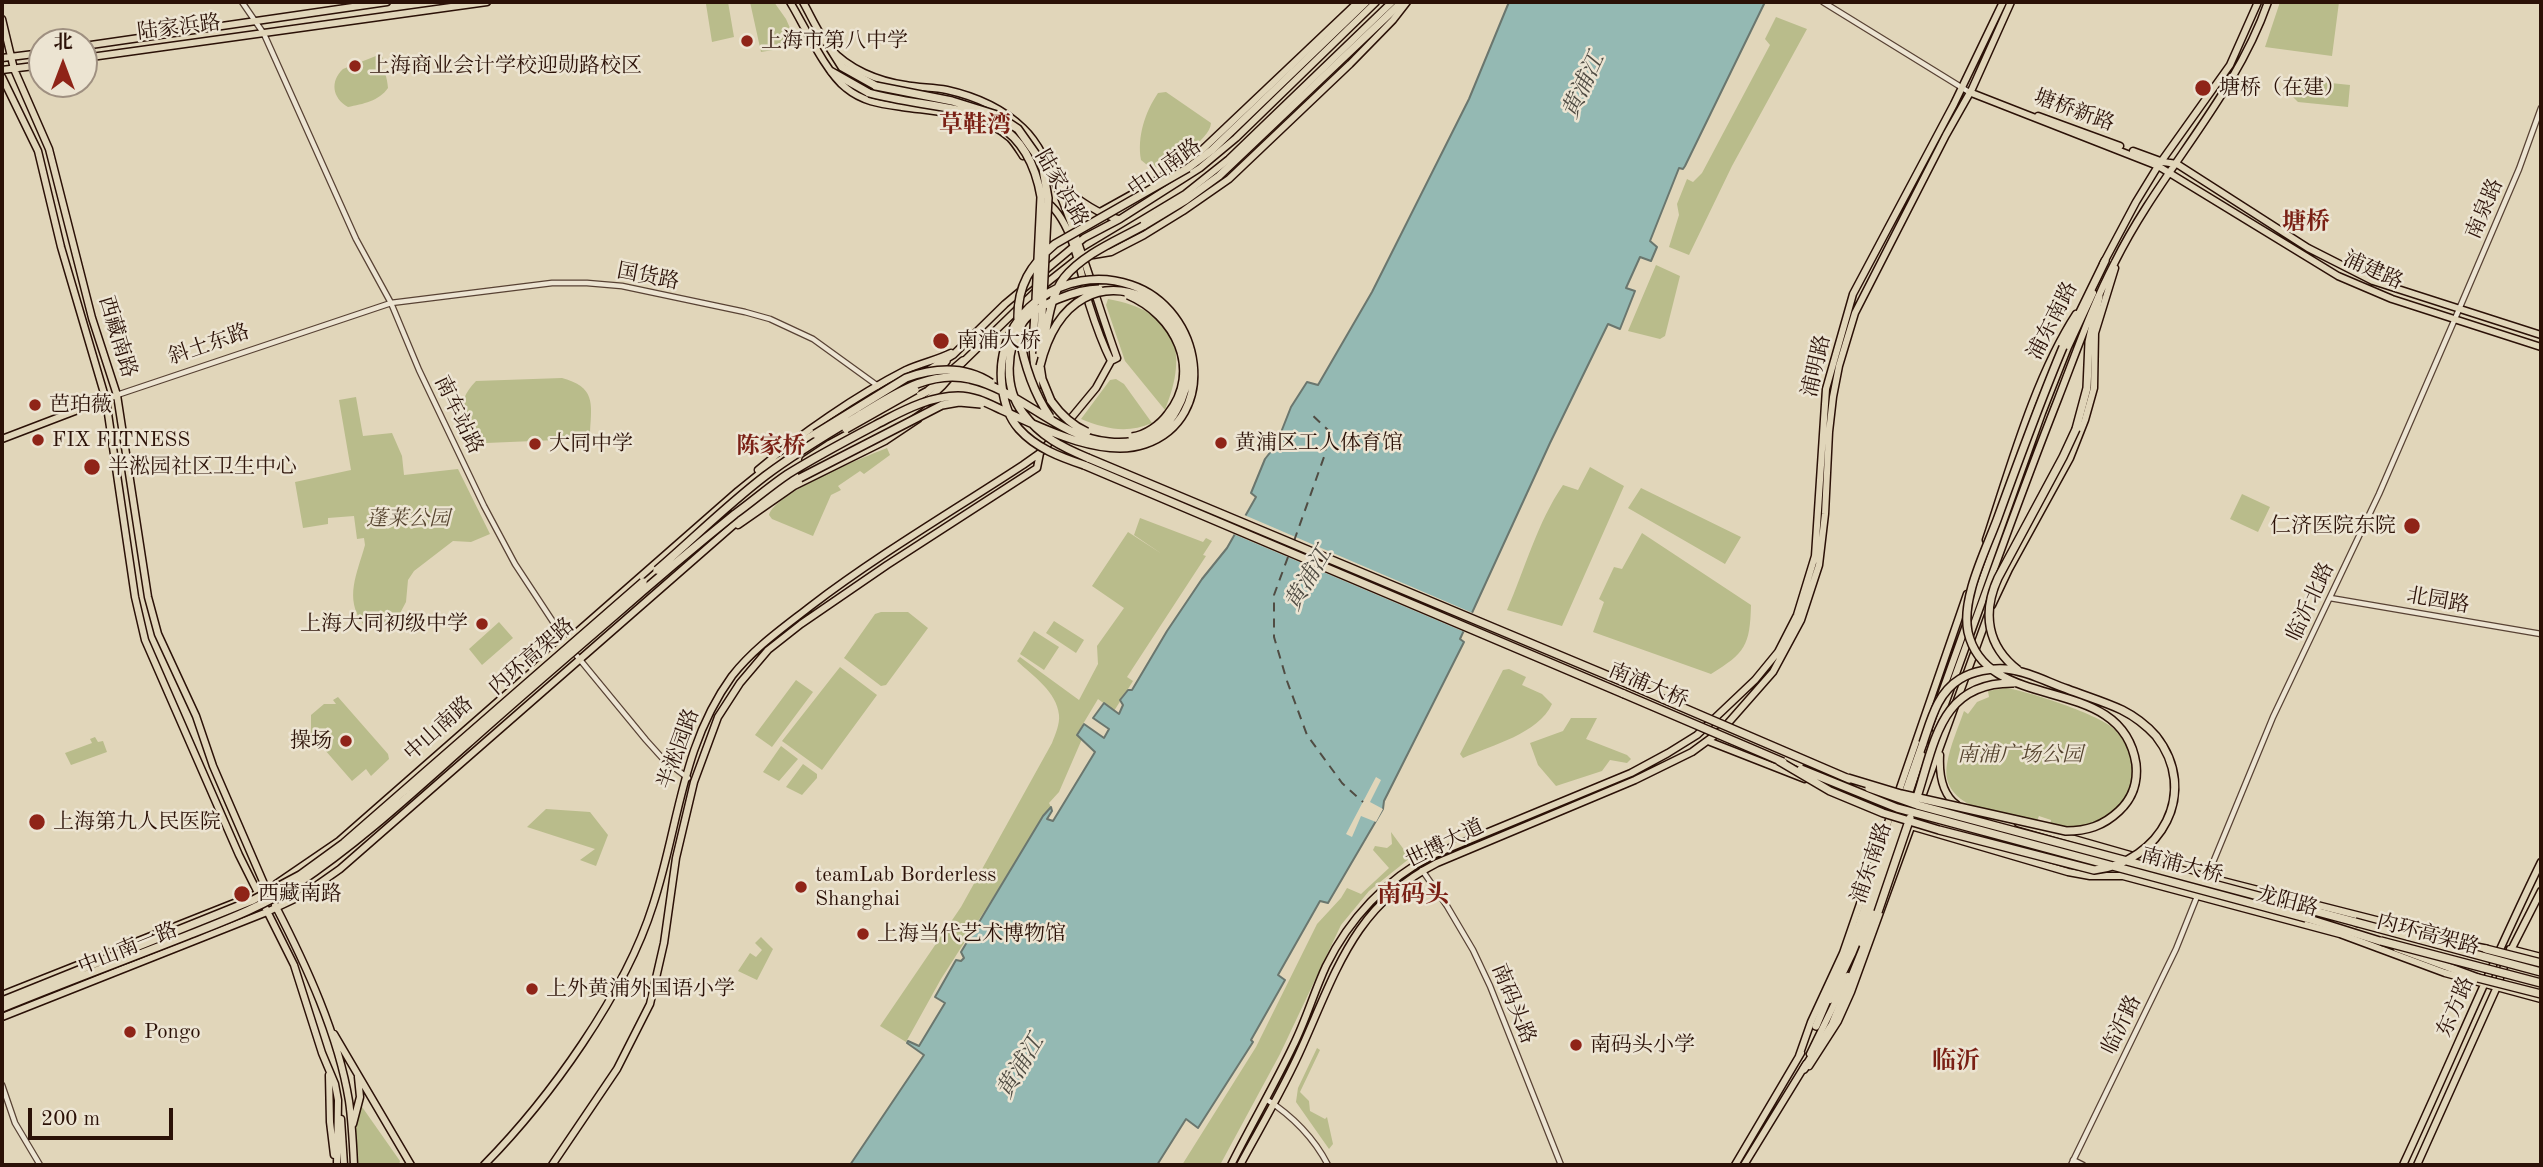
<!DOCTYPE html>
<html>
<head>
<meta charset="utf-8">
<style>
  body { margin:0 }
  #map { position:relative; width:2543px; height:1167px; overflow:hidden; background:#e1d6ba; font-family:"Old Standard TT","Noto Serif SC",serif }
  canvas { display:block }
  .frame { position:absolute; inset:0; border:4px solid #2b1107; pointer-events:none }
  .north { position:absolute; left:28px; top:28px; width:70px; height:70px; box-sizing:border-box; background:#ece4d2; border:2px solid #9f9081; border-radius:50%; rotate:0deg; font-size:19px; font-weight:700; line-height:28px; text-align:center; color:#2b1107 }
  .north::after { content:''; display:block; margin:auto; width:24px; height:32px; background:#8f2418; clip-path:polygon(50% 0,100% 100%,50% 72%,0 100%) }
  .scale { position:absolute; left:28px; top:1108px; width:145px; height:32px; box-sizing:border-box; border:4px solid #2b1107; border-top:0; padding-left:9px; font-size:21px; line-height:24px; white-space:nowrap; color:#2b1107; -webkit-text-stroke:5px #ece4d2; paint-order:stroke }
</style>
</head>
<body>
<div id="map">
<canvas width="2543" height="1167"></canvas>
<div class="frame"></div>
<div class="north">北</div>
<div class="scale">200 m</div>
</div>
<script>
const ctx = document.querySelector('canvas').getContext('2d');
ctx.lineJoin = 'round';
function fill(path, color) { ctx.fillStyle = color; ctx.fill(path, 'evenodd'); }
function strokePath(path, color, width, dash) { ctx.strokeStyle = color; ctx.lineWidth = width; ctx.lineCap = dash ? 'butt' : 'round'; ctx.setLineDash(dash || []); ctx.stroke(path); }
function write(font, color, halo, rows, align = 'center') {
  ctx.font = font + ' "Old Standard TT","Noto Serif SC",serif'; ctx.lineWidth = 5; ctx.setLineDash([]); ctx.textBaseline = 'middle'; ctx.strokeStyle = halo; ctx.fillStyle = color; for (const [text, x, y, turn = 0] of rows) {
    ctx.save(); ctx.translate(x, y); ctx.rotate((+turn || 0) * Math.PI / 180); ctx.textAlign = isNaN(turn) ? turn : align; if (halo) ctx.strokeText(text, 0, 0); ctx.fillText(text, 0, 0); ctx.restore();
  }
}
const green = new Path2D(`
  M728,2L734,37L712,42L706,4Z
  M750,2H774L786,19L798,46L761,52Z
  M2280,2H2339L2332,56L2265,47Z
  M1776,17L1807,29L1732,166L1689,255L1669,247L1679,215L1677,204L1687,179L1693,182L1702,173L1770,45L1765,39Z
  M381,54L383,59L376,62C385,69 387,77 388,88C379,101 363,104 348,107C332,98 330,81 343,69Z
  M2292,79L2350,85L2348,107L2298,102L2292,96Z
  M1166,92L1211,123C1210,141 1169,164 1152,169L1141,160C1137,137 1145,112 1158,93Z
  M1656,265L1680,276L1665,336L1660,339L1628,331Z
  M1108,299C1175,311 1190,349 1165,410L1125,361L1106,305Z
  M562,378C595,387 592,402 590,432L581,439L486,443C457,430 454,403 476,381Z
  M1116,379L1124,384L1152,423C1127,434 1106,429 1081,419L1110,380Z
  M356,397L363,436L392,433L402,456L404,475L458,469L490,534L471,542L453,541L414,571L408,580L406,602L398,617L392,624L380,629L363,624C344,598 357,574 365,545L364,538L357,539L354,516L328,518V524L303,528L295,482L351,470L339,400Z
  M887,448L890,455L864,474L860,471L838,486L841,490L831,495L813,536L772,519L769,515C775,493 864,457 887,448Z
  M1590,467L1624,486L1562,626L1507,610C1525,569 1537,523 1563,485L1578,490Z
  M1641,488L1741,537L1725,564L1628,508Z
  M2242,494L2270,507L2258,532L2230,519Z
  M1140,518L1203,542L1206,538L1212,541L1203,555L1206,556L1127,677L1133,681L1114,711L1098,699L1077,734L1082,739L1059,792L1049,803L1051,807L941,979L906,1042L880,1026L961,907L1052,743C1055,735 1060,724 1059,715C1057,692 1033,676 1017,661L1020,657L1079,700L1098,664L1097,646L1124,608L1092,586L1128,532L1162,554L1134,535Z
  M1642,533L1751,605C1750,646 1745,653 1711,674L1593,632L1604,602L1599,599L1614,567L1622,569Z
  M881,612H908L928,628L886,685L881,686L844,658L875,614Z
  M1054,621L1084,640L1076,653L1046,633Z
  M499,622L513,638L482,665L469,649Z
  M1034,631L1059,647L1044,670L1020,654Z
  M840,667L877,695L822,770L782,741Z
  M1509,669L1526,677L1522,685L1542,694L1552,704C1538,734 1492,745 1463,758L1460,754L1503,670Z
  M796,680L813,692L772,747L755,735Z
  M2006,688C2027,691 2102,715 2115,730C2152,770 2125,821 2076,831C2068,832 2057,828 2050,827L2051,820L2039,816L2036,823C2005,815 1939,810 1947,764C1950,746 1958,728 1964,711L1968,714L1977,702L1989,697L1988,691Z
  M338,697L388,754L389,759L371,776L366,769L352,781L311,734V715L324,704H336L333,700Z
  M1571,718H1597L1586,739L1627,755L1631,759L1627,763L1610,760L1602,771L1556,786L1538,765L1530,743L1563,731Z
  M95,737L98,742L103,741L107,752L71,765L65,753L92,743L90,739Z
  M781,746L798,759L779,781L763,772Z
  M803,764L817,774V778L802,795L786,787Z
  M546,809L590,812L608,835L596,866L580,860L595,849L527,827Z
  M1391,832L1410,858L1369,891L1341,925L1280,1054L1220,1165H1182L1256,1047L1317,924L1341,898L1347,888L1361,894L1389,868L1373,850L1375,846L1387,848L1392,844Z
  M761,937L773,949L757,980L738,971L750,953L756,957L762,950L755,943Z
  M1317,1048L1320,1050L1300,1092L1309,1101L1310,1111L1325,1119L1327,1117L1333,1144L1329,1149L1296,1102L1298,1088Z
  M360,1104L400,1161L399,1165H356L354,1124Z`);
const water = new Path2D(`
  M1509,2H1765L1685,166L1683,169L1679,168L1650,241L1657,247L1651,261L1640,257L1626,288L1635,291L1620,329L1608,324L1550,443L1460,639L1464,642L1384,801L1383,809L1328,903L1320,901L1278,975L1285,980L1251,1040L1253,1042L1198,1128L1186,1119L1157,1165H850L924,1055L907,1043L908,1041L919,1046L945,1003L935,997L956,960L961,961L964,958L961,952L1043,816L1051,807L1052,811L1047,819L1053,821L1095,752L1077,735L1084,724L1104,738L1109,729L1093,718L1104,703L1119,714L1123,705L1120,700L1128,690H1132L1167,631L1202,579L1227,548L1256,497L1251,493L1265,459L1276,445L1291,407L1307,382L1318,385L1372,292L1469,99Z`);
const pier = new Path2D(`
  M1242,514L1475,614L1467,633L1231,533Z
  M1376,777L1381,780L1370,802L1383,809L1376,822L1361,816L1352,837L1346,834Z`);
const ferry = new Path2D(`
  M1294,541L1324,457L1329,431L1310,413
  M1288,557L1274,595V637L1287,681L1307,735L1342,783L1363,802`);
const minor = new Path2D(`
  M242,2L264,34L356,239L391,303L419,370L484,506L515,564L567,643
  M1823,2L1969,92
  M117,395L391,303L552,283H587L622,286L745,312L770,319L813,339L878,386
  M2330,598L2541,634
  M572,650L646,740L664,760L688,778
  M1422,870L1447,906L1473,950L1490,986L1561,1165
  M2207,877L2273,717L2379,494L2454,321L2519,169L2541,108
  M2,1085L15,1123L40,1165
  M1266,1099C1291,1115 1314,1138 1328,1165
  M2073,1160L2083,1165
  M2071,1165L2176,949L2198,894`);
const major = new Path2D(`
  M790,2C804,25 826,73 846,88C863,102 881,104 902,107C936,112 983,113 1010,138C1015,143 1019,150 1023,156
  M803,2C811,16 819,35 830,48C848,69 878,81 905,85C919,88 933,87 947,90C974,96 1002,108 1023,128C1041,145 1050,170 1059,192C1082,247 1097,303 1117,358L1111,361L1096,388L1067,423
  M2,19L14,69L49,149L92,318L117,395L148,597L158,634L196,716L213,766L268,893
  M84,46L387,2
  M2,58L42,53
  M84,58L487,2
  M2,70L42,65
  M2,77L38,151L61,247L106,400L135,597L145,640L239,855L294,965L322,1053L335,1084L338,1100L337,1165
  M1969,92L2158,166L2338,276L2392,299L2541,347
  M2038,116L2120,146
  M2133,151L2163,162L2177,164L2308,248L2373,281L2541,335
  M1056,181C1073,196 1096,214 1118,219
  M1044,200C1073,219 1080,272 1089,304C1095,323 1102,343 1111,361
  M1100,212L1154,182L1203,149L1358,2
  M1093,255L1111,252L1144,235L1183,211L1229,179L1350,64L1393,20L1407,2
  M2103,264L2136,202L2158,166L2230,65L2258,2
  M961,364L1034,293L1077,259L1185,194L1229,159L1392,2
  M889,394L953,355L1005,304L1084,238L1120,219L1200,168L1236,138L1376,2
  M2,439L117,395
  M758,470C800,434 857,395 906,370C921,363 937,360 951,353
  M764,498C821,450 906,433 952,375
  M738,525L794,486L885,441L918,419
  M1986,540C2010,468 2035,377 2076,314
  M1992,605L2009,569L2070,458L2085,420L2094,388L2095,333L2115,268
  M1941,695L2042,413L2068,347L2093,293
  M1936,729C1976,619 2015,508 2058,399C2076,353 2092,306 2115,262C2160,171 2234,99 2268,2
  M1722,730L1849,785
  M1708,741L1805,779
  M1940,755C1939,774 1942,794 1957,805
  M2018,823L2207,877L2447,938
  M1911,826L2068,872L2090,876H2123L2340,934L2445,973L2541,999
  M276,884L339,841L738,491L764,470L799,448
  M275,905C306,965 338,1034 349,1101C352,1122 353,1144 354,1165
  M1862,944L1913,799
  M2510,949L2541,957
  M2,995L267,890
  M1830,1000L1852,954L1868,915L1922,755
  M2,1017L267,912L303,895L340,869L753,508
  M334,1034L411,1165
  M1810,1054L1848,976
  M1799,1056L1811,1022L1843,953L1967,594
  M1809,1066L1838,1021L1851,992L1988,615
  M329,1075L330,1122L334,1155
  M341,1119L344,1165
  M353,1124L360,1097L358,1077
  M484,1165C549,1099 625,994 653,905C679,826 681,746 732,676C754,648 783,628 811,606C878,555 951,512 1023,465L1040,453L1055,436
  M552,1165L617,1069L650,1004L664,943L676,858L694,782L718,717L740,683L768,650L801,624L887,565L1037,468L1040,453
  M1231,1165C1251,1125 1274,1086 1293,1046C1306,1020 1314,992 1326,966C1349,919 1386,879 1433,855L1631,773L1668,753L1697,735L1755,680L1778,652L1797,615L1815,556L1826,389L1853,294L1954,104L2003,2
  M1240,1165C1261,1126 1284,1088 1302,1047C1337,969 1355,905 1437,863L1635,780L1692,752L1722,730L1773,672L1801,620L1819,565L1825,514L1829,432L1833,397L1839,366L1855,313L1946,135L1972,89L2011,2
  M1735,1165L1801,1053
  M1744,1165L1806,1064
  M2403,1165C2450,1064 2492,962 2541,862
  M2417,1165L2496,989L2507,958L2541,891`);
const highway = new Path2D(`
  M830,48L842,67L876,86
  M832,72L869,93
  M1188,168L1212,150L1366,2
  M1143,226L1186,200L1219,176L1402,2
  M1033,346L1036,387
  M2063,347L2105,261
  M1040,366L1042,379L1051,401
  M935,374L946,361
  M2076,429L2087,388L2089,342L2099,297
  M790,449L815,434
  M1088,458L1628,684
  M806,460L830,444L928,391L963,361
  M1084,465L1624,694
  M749,511L800,478
  M2307,909L2359,923
  M2306,918L2386,943
  M2415,935L2486,949
  M2397,948L2478,978
  M1816,1026L1859,925L1923,743
  M1804,1069L1832,1025L1878,912`);
const highwayBridge = new Path2D(`
  M876,86L952,101L997,115L1018,129L1035,153L1043,169L1048,198L1040,354
  M869,93C945,114 1024,97 1041,197L1036,300
  M1128,295C1175,315 1203,370 1168,414C1160,425 1146,435 1132,437
  M1018,319C1017,286 1031,264 1055,244L1188,168
  M1019,334C1024,364 1033,392 1050,417
  M1044,341C1048,320 1051,295 1064,278C1083,254 1118,240 1143,226
  M1033,346L1035,312
  M1051,401C1061,415 1071,425 1087,432
  M846,429L915,390
  M815,434L906,378C934,368 964,365 991,383
  M1088,458C1062,447 1041,437 1023,413C1004,388 1005,349 1023,322C1035,305 1078,289 1099,289
  M800,478L942,405L959,402L981,404
  M657,570C693,539 727,505 765,476C794,454 826,435 858,416C892,396 929,369 970,379C1020,390 1059,438 1109,442C1135,445 1163,436 1176,411C1232,311 1075,222 1040,366
  M2018,670C1987,646 1982,613 1998,578L2063,457L2076,429
  M1628,684L1849,779
  M1624,694L1783,762
  M1779,761L1830,791L1883,813L1939,830L2094,870C2161,862 2200,792 2156,736C2147,726 2134,716 2122,710C2105,702 2085,696 2067,689C2047,682 2027,671 2006,669C1991,668 1973,671 1960,679C1937,693 1931,720 1923,743
  M1801,769L1897,808L2306,918
  M1848,778L1901,794L2066,831C2087,831 2103,826 2119,811C2133,798 2138,783 2136,764C2122,671 1987,716 1968,632C1961,599 1985,552 1997,520C2018,462 2039,404 2063,347
  M1869,788L1917,805L2307,909
  M1916,800C1935,743 1939,682 2014,683
  M1878,912L1910,818
  M2355,922L2541,972
  M2381,941L2541,983
  M2486,949L2541,963
  M2478,978L2541,994
  M2,1001L253,900L300,875L344,843L643,582
  M2,1008C63,983 125,960 186,936C224,921 262,907 297,884C357,844 410,795 464,747C513,703 563,660 613,617C654,581 693,548 735,514C753,501 770,486 788,474C820,454 853,437 887,419C908,408 933,396 958,396C974,396 987,403 1002,410C1041,428 1103,459 1145,444C1220,418 1203,309 1131,285C1064,262 993,314 1002,386C1004,402 1008,417 1019,429C1036,448 1060,457 1084,465`);
const markers = [
  [747,41,7,"#8f2418"],
  [355,66,7,"#8f2418"],
  [2203,88,9,"#8f2418"],
  [941,341,9,"#8f2418"],
  [35,405,7,"#8f2418"],
  [38,440,7,"#8f2418"],
  [1221,443,7,"#8f2418"],
  [535,444,7,"#8f2418"],
  [92,467,9,"#8f2418"],
  [2412,526,9,"#8f2418"],
  [482,624,7,"#8f2418"],
  [346,741,7,"#8f2418"],
  [37,822,9,"#8f2418"],
  [801,887,7,"#8f2418"],
  [242,894,9,"#8f2418"],
  [863,934,7,"#8f2418"],
  [532,989,7,"#8f2418"],
  [130,1032,7,"#8f2418"],
  [1576,1045,7,"#8f2418"]
];
const streetNames = [
  ["陆家浜路",179,28,-7],
  ["塘桥新路",2074,111,20],
  ["中山南路",1165,168,-35],
  ["陆家浜路",1061,188,60],
  ["南泉路",2485,209,-67],
  ["浦建路",2373,271,24],
  ["国货路",648,277,11],
  ["浦东南路",2053,321,-63],
  ["西藏南路",117,337,73],
  ["斜土东路",209,345,-19],
  ["浦明路",1817,366,-77],
  ["南车站路",458,415,64],
  ["北园路",2438,601,10],
  ["临沂北路",2311,602,-65],
  ["内环高架路",532,657,-41],
  ["南浦大桥",1648,686,23],
  ["中山南路",439,729,-42],
  ["半淞园路",679,749,-70],
  ["世博大道",1445,844,-26],
  ["浦东南路",1872,863,-71],
  ["南浦大桥",2182,866,15],
  ["龙阳路",2287,902,15],
  ["内环高架路",2428,935,15],
  ["中山南一路",128,949,-22],
  ["南码头路",1513,1004,68],
  ["东方路",2456,1007,-67],
  ["临沂路",2122,1025,-64]
];
const poiNames = [
  ["上海市第八中学",761,41],
  ["上海商业会计学校迎勋路校区",369,66],
  ["塘桥（在建）",2219,88],
  ["南浦大桥",957,341],
  ["芭珀薇",49,405],
  ["FIX FITNESS",52,440],
  ["黄浦区工人体育馆",1235,443],
  ["大同中学",549,444],
  ["半淞园社区卫生中心",108,467],
  ["仁济医院东院",2396,526,"right"],
  ["上海大同初级中学",468,624,"right"],
  ["操场",332,741,"right"],
  ["上海第九人民医院",53,822],
  ["teamLab Borderless",815,875],
  ["Shanghai",815,899],
  ["西藏南路",258,894],
  ["上海当代艺术博物馆",877,934],
  ["上外黄浦外国语小学",546,989],
  ["Pongo",144,1032],
  ["南码头小学",1590,1045]
];
const parkNames = [
  ["蓬莱公园",408,519],
  ["南浦广场公园",2020,755]
];
const waterNames = [
  ["黄浦江",1584,86,-65],
  ["黄浦江",1309,579,-59],
  ["黄浦江",1021,1067,-59]
];
const neighbourhoodNames = [
  ["陈家桥",771,447]
];
const quarterNames = [
  ["草鞋湾",975,126],
  ["塘桥",2306,223],
  ["南码头",1413,896],
  ["临沂",1956,1062]
];
fill(green, '#b9bc8b');
fill(water, '#94b9b3');
strokePath(water, '#6a766e', 2);
fill(pier, '#e1d6ba');
strokePath(ferry, '#504c43', 2, [9, 7]);
strokePath(minor, '#584234', 7);
strokePath(major, '#2b1107', 9);
strokePath(highway, '#2b1107', 10);
strokePath(minor, '#ece4d2', 4.5);
strokePath(major, '#e1d6ba', 6);
strokePath(highway, '#e1d6ba', 7);
strokePath(highwayBridge, '#2b1107', 10, []);
strokePath(highwayBridge, '#e1d6ba', 7);
for (const [x, y, r, color] of markers) { const dot = new Path2D(); dot.arc(x, y, r, 0, 2 * Math.PI); ctx.fillStyle = color; ctx.fill(dot); strokePath(dot, '#ece4d2', 2.5); }
write('21px', '#2b1107', '#ece4d2', streetNames);
write('21px', '#2b1107', '#ece4d2', poiNames, 'left');
write('italic 21px', '#56442f', '#ece4d2', parkNames);
write('italic 23px', '#504c43', '#ece4d2', waterNames);
write('bold 23px', '#7a1f14', '#ece4d2', neighbourhoodNames);
write('bold 24px', '#7a1f14', '#ece4d2', quarterNames);
</script>
</body>
</html>
